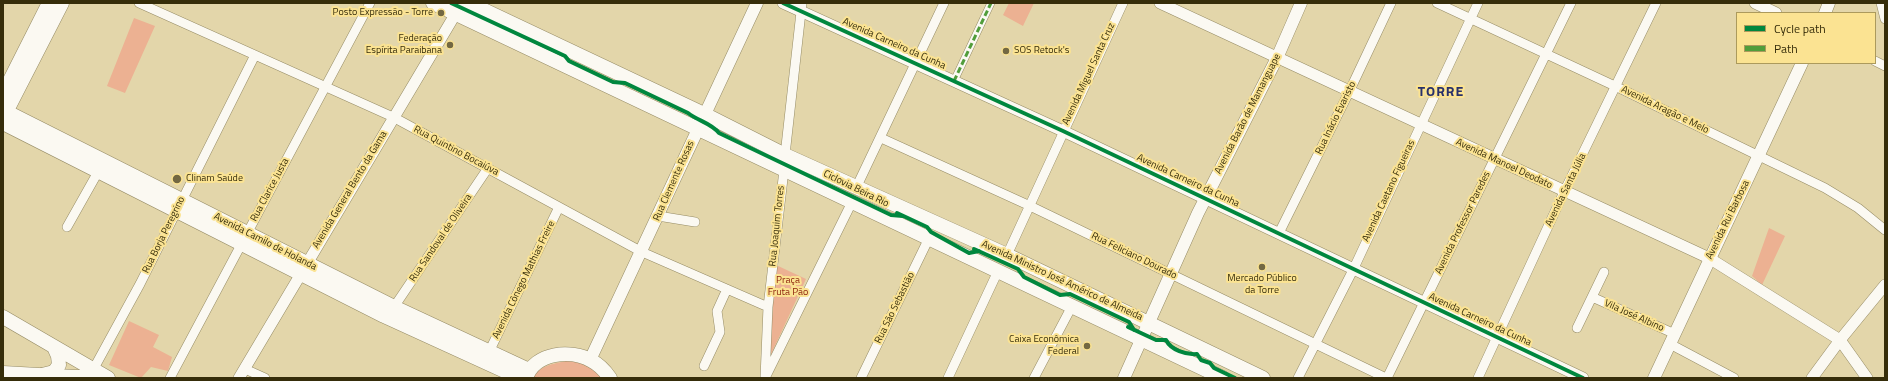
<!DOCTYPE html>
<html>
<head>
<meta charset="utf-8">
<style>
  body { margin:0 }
  #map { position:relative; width:1888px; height:381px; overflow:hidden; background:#e3d6aa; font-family:"Titillium Web",sans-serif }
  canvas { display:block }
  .frame { position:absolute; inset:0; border:4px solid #362d0a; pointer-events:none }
  .legend { position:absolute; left:1736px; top:12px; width:140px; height:52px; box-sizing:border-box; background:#fbe392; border:1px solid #ac9a5c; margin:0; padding:5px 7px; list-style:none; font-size:12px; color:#362d0a }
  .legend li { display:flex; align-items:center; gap:8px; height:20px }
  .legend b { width:20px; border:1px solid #ac9a5c }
</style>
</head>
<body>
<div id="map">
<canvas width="1888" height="381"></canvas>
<div class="frame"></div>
<ul class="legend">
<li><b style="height:5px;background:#00873e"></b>Cycle path</li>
<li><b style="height:5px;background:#519d3b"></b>Path</li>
</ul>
</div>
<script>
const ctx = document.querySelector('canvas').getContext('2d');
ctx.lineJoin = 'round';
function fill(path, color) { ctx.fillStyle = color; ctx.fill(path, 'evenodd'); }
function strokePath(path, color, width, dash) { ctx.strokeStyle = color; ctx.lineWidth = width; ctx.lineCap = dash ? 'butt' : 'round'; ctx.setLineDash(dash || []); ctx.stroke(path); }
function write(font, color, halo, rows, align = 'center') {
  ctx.font = font + ' "Titillium Web",sans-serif'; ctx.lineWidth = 4; ctx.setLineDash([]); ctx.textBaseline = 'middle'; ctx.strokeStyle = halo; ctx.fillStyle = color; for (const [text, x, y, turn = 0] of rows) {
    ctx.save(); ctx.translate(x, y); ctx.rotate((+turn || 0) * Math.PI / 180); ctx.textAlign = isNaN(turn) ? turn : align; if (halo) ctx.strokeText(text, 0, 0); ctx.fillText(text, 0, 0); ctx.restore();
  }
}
const green = new Path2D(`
  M1009,3H1034L1023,26L1003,15Z
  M134,18L155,26L125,93L107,86Z
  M1769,228L1785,236L1762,285L1752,276Z
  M776,265L806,279L768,361Z
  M129,321L159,335L153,347L172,357L168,371L151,367L141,378L109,365Z
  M566,361H581L605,378H533C539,365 554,364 566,361Z`);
const pedestrian = new Path2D(`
  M954,81L991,3`);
const minor = new Path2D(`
  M139,3L393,117L642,252L768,307
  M1437,3L1617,87L1825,188L1858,208L1885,230
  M1881,3L1885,19
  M1875,61L1885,66
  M881,138L1028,205L1386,378
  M785,155L802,3
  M856,188L944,3
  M658,216L695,222
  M67,227L98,172
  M1279,233L1350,90L1391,3
  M1007,255L1123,3
  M1592,297L1675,334
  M394,307L488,168
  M1577,328L1604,272
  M1670,344L1734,378
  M489,352L559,207
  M704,366L720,332L717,311L727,289
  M245,369L265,378
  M93,370L140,284L255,55
  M766,376L852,202
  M170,378L370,3
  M765,378L768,307L784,170
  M861,378L929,238
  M948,378L998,271
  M1034,378L1072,306
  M1298,378L1354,268L1478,3
  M1387,378L1571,3
  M1478,378L1564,192L1656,3`);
const tertiary = new Path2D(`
  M783,3L1063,131L1583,378
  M1160,3L1709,258L1840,340L1867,378
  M1755,3L1776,13
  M239,378L462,3
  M1812,378L1840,340L1885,285`);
const secondary = new Path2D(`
  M1825,13L1829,3
  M590,360L757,3
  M3,372L74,376H83L93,370
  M1124,378L1198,213L1277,58L1301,3
  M1654,378L1802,63`);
const primary = new Path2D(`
  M433,3L1223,378
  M469,3L704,114L785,155L1007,255L1263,378
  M3,94L49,3
  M3,110L394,307L529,370
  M3,118L62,3
  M3,123L384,316L520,378
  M3,317L108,378
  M42,375L54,372L59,365L58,356L54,347
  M526,378C535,352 571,349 592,361C600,365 605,371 610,378`);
const quiet = new Path2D(`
  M954,81L991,3`);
const cycleway = new Path2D(`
  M451,3L565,56L569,61L613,82L625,83L688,113C698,121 711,123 719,133L891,215L903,216
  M783,3L1063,131L1583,378
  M897,213L927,227L931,232L969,253L979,251
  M974,249L1018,269L1024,277L1060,295L1070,294L1129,322L1134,330
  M1128,327L1156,340H1166C1171,350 1186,355 1197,354L1201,360L1210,363L1214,368L1235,378`);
const markers = [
  [441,13,4,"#736842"],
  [450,45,4,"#736842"],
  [1006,51,4,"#736842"],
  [177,179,5,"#736842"],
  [1262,267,4,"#736842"],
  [1087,346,4,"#736842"]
];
const poiNames = [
  ["Posto Expressão - Torre",433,13],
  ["Federação",442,39],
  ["Espírita Paraibana",442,51],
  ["SOS Retock's",1014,51,"left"],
  ["Clinam Saúde",186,179,"left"],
  ["Mercado Público",1262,279,"center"],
  ["da Torre",1262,291,"center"],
  ["Caixa Econômica",1079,340],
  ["Federal",1079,352]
];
const streetNames = [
  ["Avenida Carneiro da Cunha",894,44,24],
  ["Avenida Miguel Santa Cruz",1089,74,-65],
  ["Avenida Aragão e Melo",1665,110,26],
  ["Avenida Barão de Mamanguape",1248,114,-63],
  ["Rua Inácio Evaristo",1336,118,-64],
  ["Rua Quintino Bocaiúva",456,151,28],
  ["Avenida Manoel Deodato",1504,164,25],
  ["Rua Clemente Rosas",674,181,-66],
  ["Avenida Carneiro da Cunha",1188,181,25],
  ["Ciclovia Beira Rio",856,189,26],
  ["Rua Clarice Justa",270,190,-62],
  ["Avenida General Bento da Gama",350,190,-59],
  ["Avenida Santa Júlia",1566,190,-64],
  ["Avenida Caetano Figueiras",1389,191,-65],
  ["Avenida Rui Barbosa",1728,220,-64],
  ["Avenida Professor Paredes",1463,223,-64],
  ["Rua Joaquim Torres",777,226,-84],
  ["Rua Borja Peregrino",164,235,-64],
  ["Rua Sandoval de Oliveira",441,238,-56],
  ["Avenida Camilo de Holanda",265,242,27],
  ["Rua Feliciano Dourado",1134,256,26],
  ["Avenida Cônego Mathias Freire",524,280,-64],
  ["Avenida Ministro José Américo de Almeida",1062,281,25],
  ["Rua São Sebastião",895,308,-64],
  ["Vila José Albino",1634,316,24],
  ["Avenida Carneiro da Cunha",1480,320,25]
];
const parkNames = [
  ["Praça",788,281],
  ["Fruta Pão",788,293]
];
const districtNames = [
  ["TORRE",1441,93]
];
fill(green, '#ecb192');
strokePath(pedestrian, '#958b65', 8);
strokePath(minor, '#958b65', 10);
strokePath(tertiary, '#958b65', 12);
strokePath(secondary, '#958b65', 13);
strokePath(primary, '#958b65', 15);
strokePath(pedestrian, '#fbf9f2', 7);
strokePath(minor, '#fbf9f2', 9);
strokePath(tertiary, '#fbf9f2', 11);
strokePath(secondary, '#fbf9f2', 12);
strokePath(primary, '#fbf9f2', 14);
strokePath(quiet, '#519d3b', 3, [6, 3]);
strokePath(cycleway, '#00873e', 4);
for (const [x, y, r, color] of markers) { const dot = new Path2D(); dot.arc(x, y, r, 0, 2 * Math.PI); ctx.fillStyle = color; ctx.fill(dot); strokePath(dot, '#fbe392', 1.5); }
write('10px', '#362d0a', '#fbe392', poiNames, 'right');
write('10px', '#362d0a', '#fbe392', streetNames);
write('10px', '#8d230e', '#fbe392', parkNames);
ctx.letterSpacing = '1px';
write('bold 14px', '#28316b', '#fbe392', districtNames);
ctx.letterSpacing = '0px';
</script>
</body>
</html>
